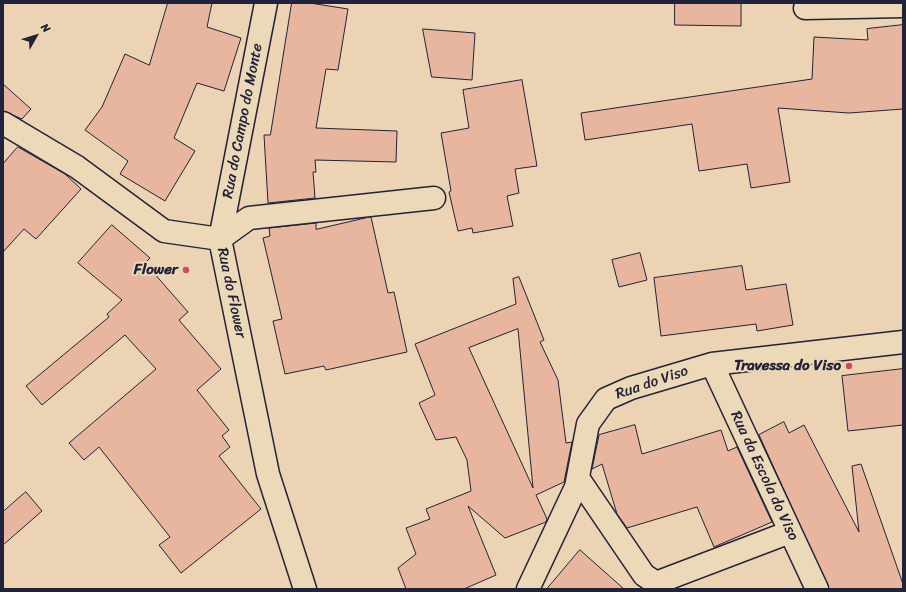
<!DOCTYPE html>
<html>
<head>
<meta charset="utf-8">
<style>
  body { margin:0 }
  #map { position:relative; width:906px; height:592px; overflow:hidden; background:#ecd3b3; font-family:Sriracha,sans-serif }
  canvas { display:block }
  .frame { position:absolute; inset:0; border:4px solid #22223b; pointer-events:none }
  .north { position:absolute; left:16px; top:16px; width:40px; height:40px; -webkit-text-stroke:3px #ebd9b7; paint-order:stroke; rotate:51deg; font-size:11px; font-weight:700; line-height:16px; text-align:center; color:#22223b }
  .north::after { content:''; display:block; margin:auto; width:14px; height:18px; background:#22223b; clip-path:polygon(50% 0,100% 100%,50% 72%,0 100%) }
</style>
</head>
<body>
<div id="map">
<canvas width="906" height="592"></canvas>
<div class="frame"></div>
<div class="north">N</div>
</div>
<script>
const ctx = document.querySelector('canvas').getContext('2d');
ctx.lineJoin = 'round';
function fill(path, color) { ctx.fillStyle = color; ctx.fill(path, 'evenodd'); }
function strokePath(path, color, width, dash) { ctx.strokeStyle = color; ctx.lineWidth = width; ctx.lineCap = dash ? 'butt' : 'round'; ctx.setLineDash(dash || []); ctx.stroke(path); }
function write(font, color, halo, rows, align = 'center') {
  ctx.font = font + ' Sriracha,sans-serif'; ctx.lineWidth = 4; ctx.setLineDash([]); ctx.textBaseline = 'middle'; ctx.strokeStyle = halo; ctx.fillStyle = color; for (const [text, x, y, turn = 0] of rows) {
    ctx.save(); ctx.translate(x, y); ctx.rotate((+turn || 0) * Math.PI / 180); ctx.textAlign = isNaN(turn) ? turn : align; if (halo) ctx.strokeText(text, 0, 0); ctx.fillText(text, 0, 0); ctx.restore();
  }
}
const building = new Path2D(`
  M168,3H212L207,27L241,38L224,91L197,83L174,138L195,151L165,201L120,174L128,161L85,130L102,107L125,54L149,65Z
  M292,3H310L348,9L338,70L326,69L316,128L397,131L396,162L315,160L316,172H313L315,198L268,203L264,135H270Z
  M675,3H741V26L675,25Z
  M903,25V109L849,113L778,108L790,182L751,188L747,164L699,171L692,124L585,140L581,113L812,79L814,37L868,40L867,29Z
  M423,29L475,33L472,80L432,77Z
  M522,80L537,166L515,169L519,193L507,196L513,226L473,233L472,228L458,231L449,192L451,191L441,133L469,128L463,90Z
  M3,84L31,109L22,119L3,111Z
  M18,147L65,174L81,189L36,239L24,229L3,252V164Z
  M371,217L388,293L394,292L407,352L326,370L324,366L285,374L273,321L282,319L263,238L270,236L269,228L316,223V229Z
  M112,225L150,258L145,263L188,312L179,320L221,369L197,390L229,430L222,436L230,447L219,456L261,509L181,573L159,545L170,537L99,447L84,460L69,443L156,369L125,335L42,405L26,386L109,317L107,314L122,300L78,263Z
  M640,253L647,280L619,287L612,260Z
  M742,266L746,290L786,284L793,325L757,331L756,324L661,336L654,278Z
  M519,277L544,340L540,342L558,380L566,443L572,442L564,482L536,495L547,519L546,522L505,538L468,506L496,575L464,589H406L398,568L416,554L406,528L430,519L426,509L471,491L467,460L456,437L436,440L419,403L435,395L415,344L516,304L513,279ZM518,329L520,350L533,488L469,348Z
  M903,369V425L848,431L842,376Z
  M784,422L789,433L804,425L859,532L852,466L861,464L903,584V589H829L759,435Z
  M635,425L642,454L721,430L728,451L737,447L772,522L714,547L697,507L627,528L617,514L602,464L592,469L599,435Z
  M26,492L42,511L3,545V512Z
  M580,550L624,589H547Z`);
const minor = new Path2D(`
  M266,3L220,239L268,474L305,589
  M805,8L903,6
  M3,123L77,167L164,231L220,239
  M220,239L249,218L434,198
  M712,364L817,589
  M578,478L644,575L656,583L790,532
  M528,589L576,487L588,424L606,399L631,388L712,364L903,342`);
const markers = [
  [186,270,4,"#d1495b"],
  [849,366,4,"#d1495b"]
];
const streetNames = [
  ["Rua do Campo do Monte",243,121,-79],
  ["Rua do Flower",231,293,78],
  ["Rua do Viso",652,383,-19],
  ["Rua da Escola do Viso",764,476,65]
];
const poiNames = [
  ["Flower",178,270],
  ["Travessa do Viso",841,366]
];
fill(building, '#e8b59f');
strokePath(building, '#22223b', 1);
strokePath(minor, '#22223b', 25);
strokePath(minor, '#ebd9b7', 22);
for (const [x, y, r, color] of markers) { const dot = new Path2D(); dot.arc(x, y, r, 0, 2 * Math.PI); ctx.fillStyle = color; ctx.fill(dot); strokePath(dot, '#ebd9b7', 1.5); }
write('15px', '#22223b', '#ebd9b7', streetNames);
write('bold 15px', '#22223b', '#ebd9b7', poiNames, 'right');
</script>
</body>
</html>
